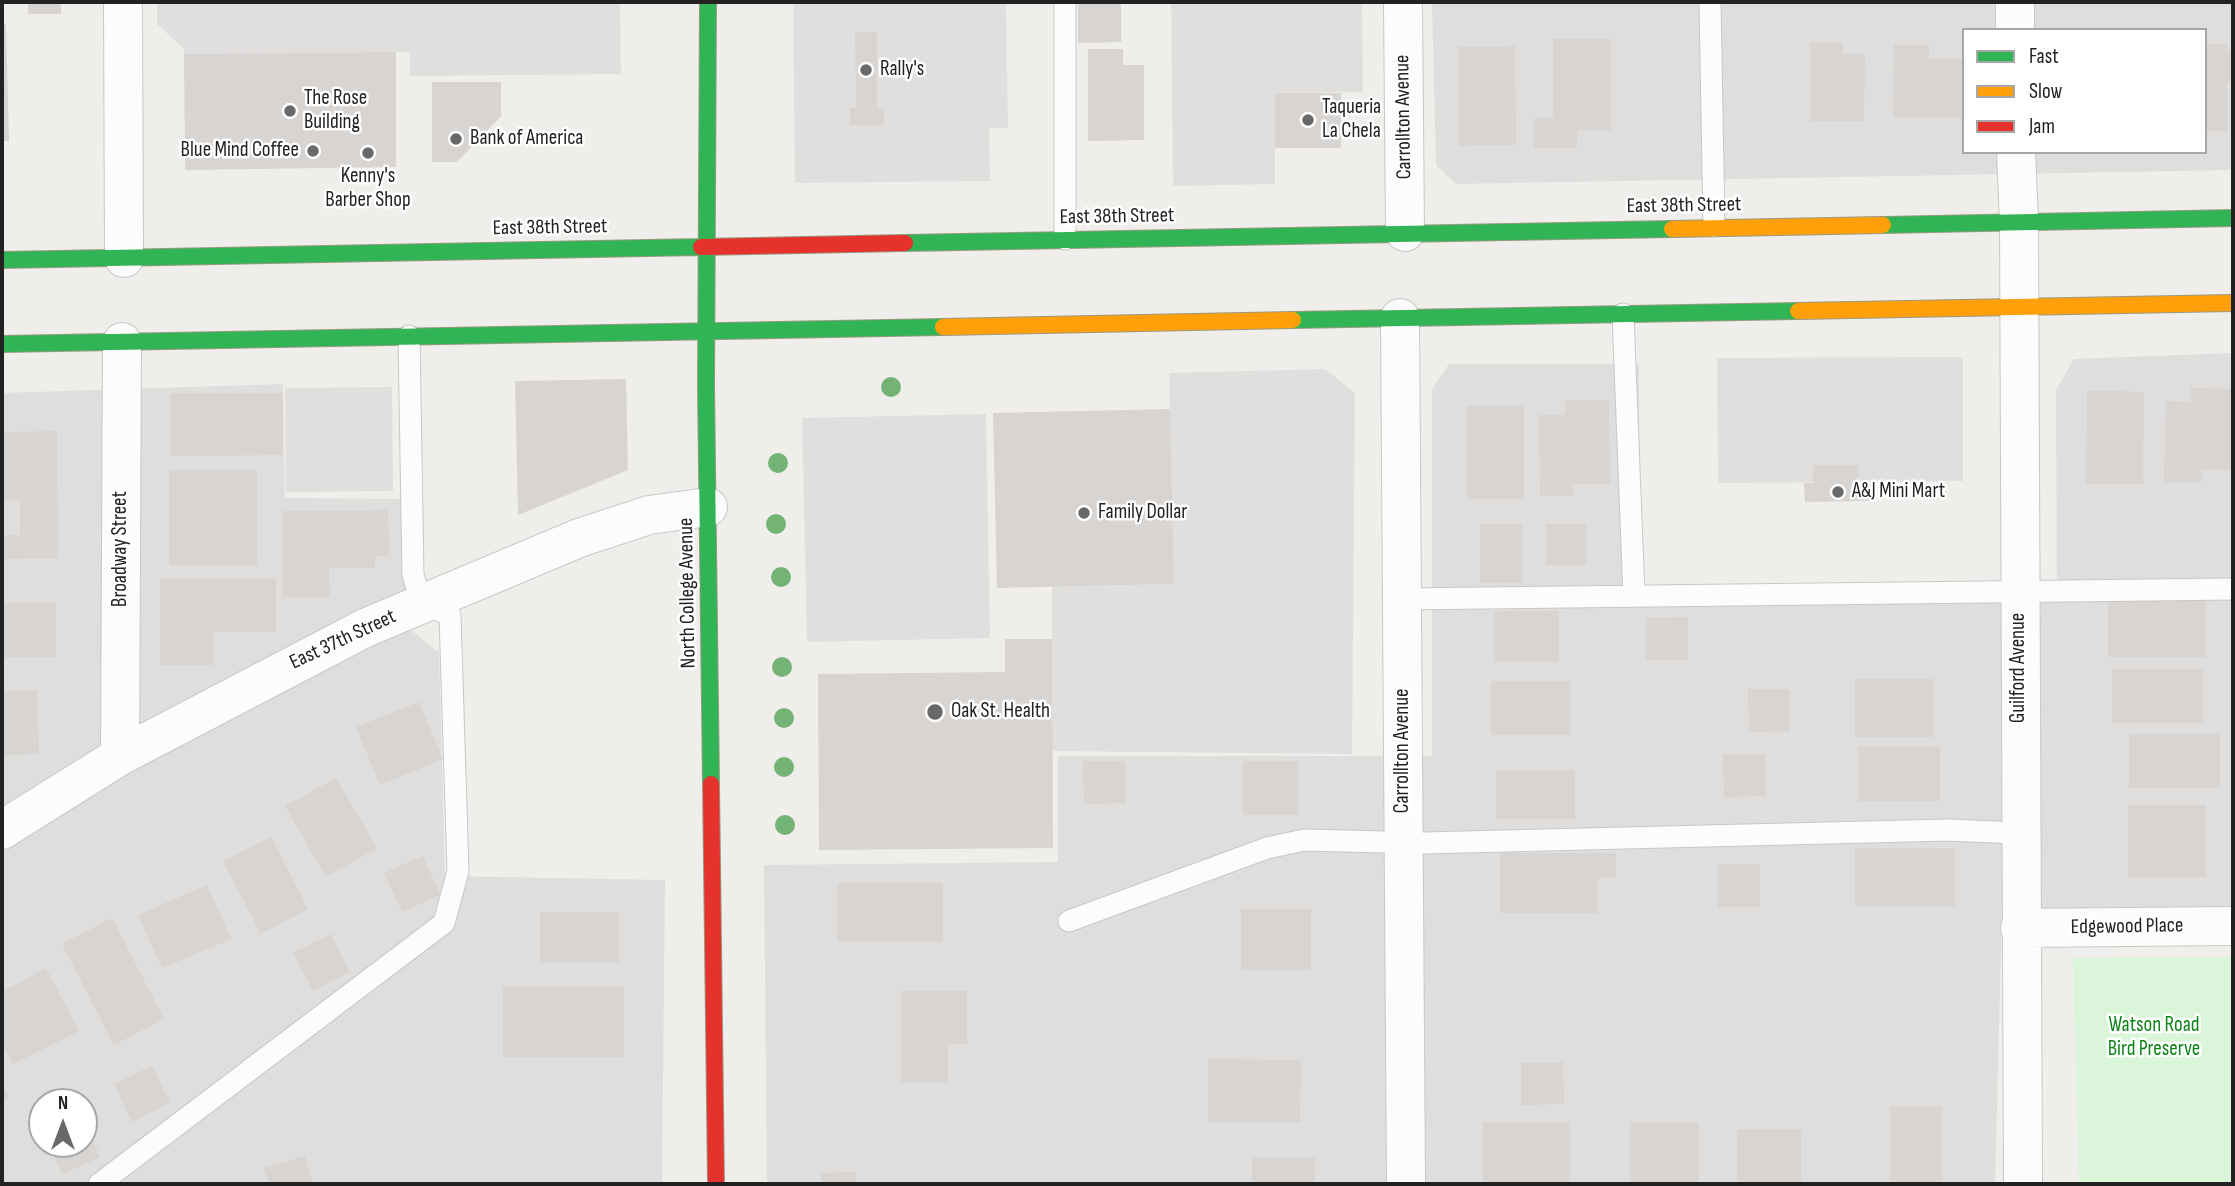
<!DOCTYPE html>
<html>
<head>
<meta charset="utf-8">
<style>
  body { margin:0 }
  #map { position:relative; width:2235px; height:1186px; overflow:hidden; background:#f0eeeb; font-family:"Sofia Sans Condensed",sans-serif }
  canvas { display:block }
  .frame { position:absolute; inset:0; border:4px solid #222; pointer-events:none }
  .legend { position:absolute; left:1962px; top:28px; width:245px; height:126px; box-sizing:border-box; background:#fff; border:2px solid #a7a7a7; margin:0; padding:9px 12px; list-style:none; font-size:21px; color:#222 }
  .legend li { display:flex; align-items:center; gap:14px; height:35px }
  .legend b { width:35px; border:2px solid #a7a7a7 }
  .north { position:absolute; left:28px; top:1088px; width:70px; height:70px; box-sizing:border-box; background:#fff; border:2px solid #a7a7a7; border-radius:50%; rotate:0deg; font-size:19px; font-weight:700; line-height:28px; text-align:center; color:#222 }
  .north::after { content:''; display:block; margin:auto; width:24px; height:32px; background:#6a6968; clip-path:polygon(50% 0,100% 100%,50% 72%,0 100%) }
</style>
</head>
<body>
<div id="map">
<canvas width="2235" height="1186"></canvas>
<div class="frame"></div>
<ul class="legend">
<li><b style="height:9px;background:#30b455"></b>Fast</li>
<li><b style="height:9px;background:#ff9f0a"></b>Slow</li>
<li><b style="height:9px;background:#e5322d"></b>Jam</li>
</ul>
<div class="north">N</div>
</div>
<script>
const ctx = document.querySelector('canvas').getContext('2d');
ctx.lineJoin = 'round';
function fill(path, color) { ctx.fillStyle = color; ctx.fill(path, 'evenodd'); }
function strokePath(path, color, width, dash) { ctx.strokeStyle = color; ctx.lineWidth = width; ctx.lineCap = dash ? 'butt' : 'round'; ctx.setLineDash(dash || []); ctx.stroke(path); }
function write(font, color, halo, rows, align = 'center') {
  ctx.font = font + ' "Sofia Sans Condensed",sans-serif'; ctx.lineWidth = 5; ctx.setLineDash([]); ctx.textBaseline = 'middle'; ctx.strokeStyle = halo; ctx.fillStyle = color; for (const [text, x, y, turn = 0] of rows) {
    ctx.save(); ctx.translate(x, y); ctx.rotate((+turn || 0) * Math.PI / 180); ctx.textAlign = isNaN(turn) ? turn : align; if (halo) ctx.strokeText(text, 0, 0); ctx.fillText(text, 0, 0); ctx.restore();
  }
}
const residential = new Path2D(`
  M1432,2H2233V170L1456,184L1436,165ZM1964,30H2205V152H1964Z
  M2233,353V909H2002L1995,1184H767L764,865L1058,862V756H1432V389L1449,364H1639L1640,607L2057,601L2056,390L2074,359Z
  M283,384L285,498L405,499L406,626L439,653L445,876L665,880L662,1184H2V393ZM42,1102H84V1144H42Z`);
const park = new Path2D(`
  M2233,957V1184H2079L2073,958Z`);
const parking = new Path2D(`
  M157,2H620L621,74L410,76V52L184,54V49L157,24Z
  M793,2H1006L1008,128H989L990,181L795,183Z
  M1171,2H1362L1363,92L1275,93V184L1173,186Z
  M1963,357V481L1718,483L1717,358Z
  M1325,369L1355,393L1352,754L1052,751V587L1174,584L1169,373Z
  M392,387L393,491L286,492L285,388Z
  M986,414L990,638L807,642L802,418Z`);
const building = new Path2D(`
  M28,2H61V14H28Z
  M1078,3H1121V42L1078,43Z
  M2,24H6L9,141H2Z
  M855,32H877V108H884V125H850V108H856Z
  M1553,39H1611V130H1577V148H1534V118H1553Z
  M1810,42H1843V54H1865L1864,121H1810Z
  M2205,44H2227V50H2233V83H2227V131H2205Z
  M1894,45H1929V59H1964V118H1893Z
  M1515,46L1516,145L1459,146L1458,47Z
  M1088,49H1123V65H1144V140L1088,141Z
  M396,52V167L185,170L184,54Z
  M432,82H501V116L457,162H432Z
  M1275,93H1341V148H1275Z
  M626,379L628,470L518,515L515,381Z
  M2191,388L2233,389V470H2202V482H2164L2166,401L2190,402Z
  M2087,390L2144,392L2143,484H2086Z
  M170,393H283V455L170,456Z
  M1565,400H1609L1610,484H1573V496H1540L1539,415H1565Z
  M1467,406H1524V499H1467Z
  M1170,409L1174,584L997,588L993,413Z
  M57,431L58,558L2,559V535H20V500L2,501V432Z
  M1813,465H1858V482H1871V501L1805,502L1804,483H1813Z
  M169,470H257V565H169Z
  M388,510L389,556H375V568H329L330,597H283V511Z
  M1480,524H1522V583H1480Z
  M1546,524H1586V565H1546Z
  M160,578H276V632H213V665H160Z
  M2108,601H2206V657H2108Z
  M2,603H56V657L2,658Z
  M1494,611H1559V662H1494Z
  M1688,617V660H1646V618Z
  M1005,639H1052L1053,848L819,850L818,674L1005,672Z
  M2112,669H2203V723H2112Z
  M1855,679H1933V737H1855Z
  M1491,681H1570V735H1491Z
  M1748,689H1790V731L1749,732Z
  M37,690L39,754L2,755V691Z
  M419,702L443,759L380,785L356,727Z
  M2129,734H2220V788H2129Z
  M1858,746H1940V801H1858Z
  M1723,754H1765L1766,796L1724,797Z
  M1083,761H1125L1126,803L1084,804Z
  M1243,761H1298V815H1243Z
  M1496,770H1575V819H1496Z
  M336,778L377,848L326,877L285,806Z
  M2128,805H2206V877H2128Z
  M271,837L308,909L261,934L223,861Z
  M1855,848H1955V906H1855Z
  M1500,853H1616V878H1598V913H1500Z
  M423,856L440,895L402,912L384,873Z
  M1718,864H1760V907H1718Z
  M837,883H943V942H837Z
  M207,885L231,939L162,968L138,915Z
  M1241,909H1311V970H1241Z
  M540,912H619V962H540Z
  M112,918L164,1019L114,1045L62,944Z
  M331,934L350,972L313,991L293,953Z
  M46,968L79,1031L13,1064L2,1042V992Z
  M503,987H624V1057H503Z
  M901,991H967V1044H948V1082H901Z
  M1208,1059L1301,1060L1300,1122H1208Z
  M1563,1062L1564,1104L1521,1105V1063Z
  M152,1066L170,1103L132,1122L114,1084Z
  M2,1083L9,1097L2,1101Z
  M1890,1106H1942V1184H1890Z
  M84,1120L100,1157L62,1174L49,1144H84Z
  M1483,1122H1570V1182H1483Z
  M1630,1122H1699V1183H1630Z
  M1737,1129H1801V1184H1737Z
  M305,1156L313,1184H269L264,1168Z
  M1252,1158H1315V1184H1252Z
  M856,1172V1184H821V1173Z`);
const lane = new Path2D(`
  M1065,2V239
  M1710,2L1714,226
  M1623,314L1634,596
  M1401,599L2233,589
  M1069,921L1267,848L1304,840L1424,843L1948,830L2019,833
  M99,1184L444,923L458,871L450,615L422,604L413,575L409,336`);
const street = new Path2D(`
  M123,2L124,258
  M1403,2L1405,232
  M2015,2V30
  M2016,152L2019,221L2023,1184
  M1400,318L1406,1184
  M120,756L122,342
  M2,830L120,756L365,628L579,538L649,515L708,507
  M2020,928L2233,926`);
const fast = new Path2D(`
  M708,2L706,386L711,784
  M1883,225L2233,218
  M905,243L1672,229
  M2,260L701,247
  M1293,320L1798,311
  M2,344L943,327`);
const slow = new Path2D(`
  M1672,229L1883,225
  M1798,311L2233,303
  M943,327L1293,320`);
const jam = new Path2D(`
  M701,247L905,243
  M711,784L716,1184`);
const trees = [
  [891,387],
  [778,463],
  [776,524],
  [781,577],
  [782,667],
  [784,718],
  [784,767],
  [785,825]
];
const markers = [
  [866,70,7,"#6a6968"],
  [290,111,7,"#6a6968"],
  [1308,120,7,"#6a6968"],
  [456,139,7,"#6a6968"],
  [313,151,7,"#6a6968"],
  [368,153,7,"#6a6968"],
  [1838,492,7,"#6a6968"],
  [1084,513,7,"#6a6968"],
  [935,712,9,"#6a6968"]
];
const poiNames = [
  ["Rally's",880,70],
  ["The Rose",304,99],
  ["Building",304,123],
  ["Taqueria",1322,108],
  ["La Chela",1322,132],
  ["Bank of America",470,139],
  ["Blue Mind Coffee",299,151,"right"],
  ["Kenny's",368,177,"center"],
  ["Barber Shop",368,201,"center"],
  ["A&J Mini Mart",1852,492],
  ["Family Dollar",1098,513],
  ["Oak St. Health",951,712]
];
const streetNames = [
  ["Carrollton Avenue",1404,117,-91],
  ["East 38th Street",1684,206,-1],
  ["East 38th Street",1117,217,-1],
  ["East 38th Street",550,228,-1],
  ["Broadway Street",121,549,-90],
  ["North College Avenue",688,593,-91],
  ["East 37th Street",343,640,-25],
  ["Guilford Avenue",2019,668,-90],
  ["Carrollton Avenue",1403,751,-90],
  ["Edgewood Place",2127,927,-1]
];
const parkNames = [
  ["Watson Road",2154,1026],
  ["Bird Preserve",2154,1050]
];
fill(residential, '#dfdedc');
fill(park, '#daf5da');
fill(parking, '#e0dfde');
fill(building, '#d7d4d2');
strokePath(lane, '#c9c8c7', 23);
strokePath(street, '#c9c8c7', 40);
strokePath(fast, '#999a82', 18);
strokePath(slow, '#999a82', 18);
strokePath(jam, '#999a82', 18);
strokePath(lane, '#fdfcfc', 21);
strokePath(street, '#fdfcfc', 38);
strokePath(fast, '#30b455', 16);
strokePath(slow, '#ff9f0a', 16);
strokePath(jam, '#e5322d', 16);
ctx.fillStyle = '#73b476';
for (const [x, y] of trees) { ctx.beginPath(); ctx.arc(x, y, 10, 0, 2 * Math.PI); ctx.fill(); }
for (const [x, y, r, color] of markers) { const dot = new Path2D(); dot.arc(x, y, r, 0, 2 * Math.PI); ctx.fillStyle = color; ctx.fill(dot); strokePath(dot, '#fff', 2.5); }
write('21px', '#222', '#fff', poiNames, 'left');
write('21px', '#222', '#fff', streetNames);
write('21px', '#0c8416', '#fff', parkNames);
</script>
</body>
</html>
